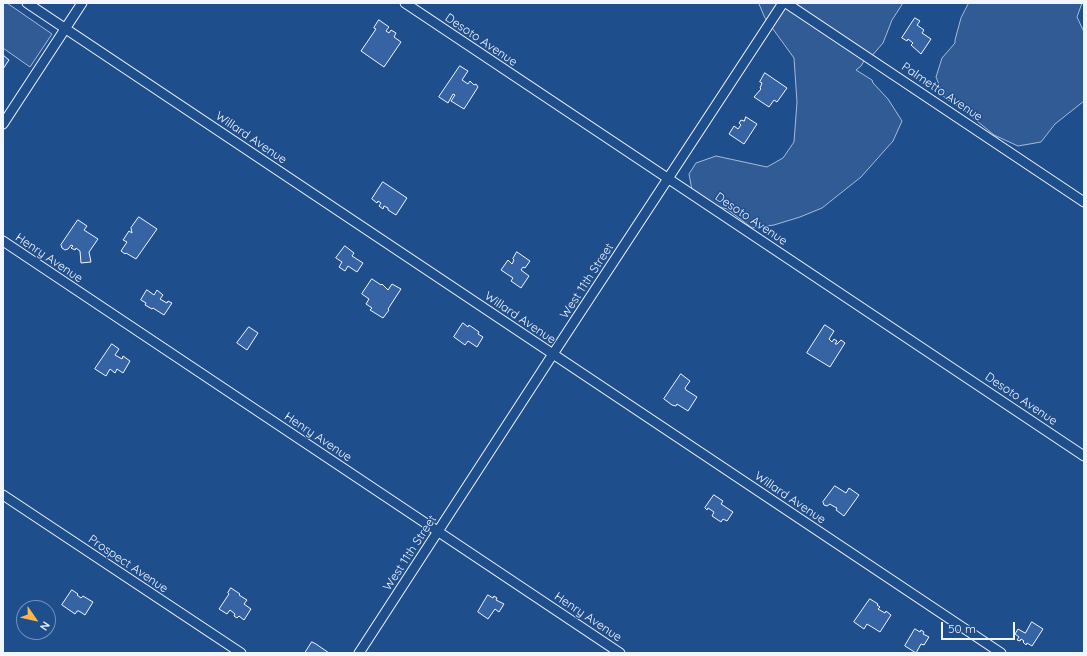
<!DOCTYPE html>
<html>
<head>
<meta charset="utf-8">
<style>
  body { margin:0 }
  #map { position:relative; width:1087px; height:656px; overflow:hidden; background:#1f4e8c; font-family:Quicksand,sans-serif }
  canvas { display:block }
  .frame { position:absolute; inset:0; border:4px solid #f2f6ff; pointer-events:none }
  .north { position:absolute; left:16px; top:600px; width:40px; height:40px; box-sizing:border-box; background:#1f4e8c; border:1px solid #7391ba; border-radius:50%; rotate:124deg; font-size:11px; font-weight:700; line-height:16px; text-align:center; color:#f2f6ff }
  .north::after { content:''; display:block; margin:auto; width:14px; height:18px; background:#ffb74d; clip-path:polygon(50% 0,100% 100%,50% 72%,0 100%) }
  .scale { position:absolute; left:941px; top:622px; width:74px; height:18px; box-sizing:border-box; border:2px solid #f2f6ff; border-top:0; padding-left:5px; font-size:12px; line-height:14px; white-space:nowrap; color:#f2f6ff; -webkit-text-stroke:3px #1f4e8c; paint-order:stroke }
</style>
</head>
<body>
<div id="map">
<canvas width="1087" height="656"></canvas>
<div class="frame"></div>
<div class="north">N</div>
<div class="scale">50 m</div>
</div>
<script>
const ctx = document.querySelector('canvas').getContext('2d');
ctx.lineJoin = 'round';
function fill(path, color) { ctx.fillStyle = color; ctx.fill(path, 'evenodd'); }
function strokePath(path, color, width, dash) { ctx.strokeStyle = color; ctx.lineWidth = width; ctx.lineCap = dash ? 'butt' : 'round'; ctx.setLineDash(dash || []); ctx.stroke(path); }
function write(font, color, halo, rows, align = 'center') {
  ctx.font = font + ' Quicksand,sans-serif'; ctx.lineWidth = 3; ctx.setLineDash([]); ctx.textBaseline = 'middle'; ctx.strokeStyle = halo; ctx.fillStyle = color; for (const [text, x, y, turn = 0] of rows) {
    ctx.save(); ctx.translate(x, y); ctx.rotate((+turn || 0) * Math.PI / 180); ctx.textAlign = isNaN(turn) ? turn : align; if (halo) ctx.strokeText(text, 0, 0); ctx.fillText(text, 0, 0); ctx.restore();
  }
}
const built = new Path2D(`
  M3,3H7L52,34L30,67L3,48Z
  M759,3H903L892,20L883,43L870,58L867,56L861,66L856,70L872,80L873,83L888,99L902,121L893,141L861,177L822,208L800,217L774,225L752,228L727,209L716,206L692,190L689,174L696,163L716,156L767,167L783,158L794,142L797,102L794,58L765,18Z
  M969,3H1082L1077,17L1084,32V101L1055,124L1041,142L1018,146L994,135L965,111L944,97L936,77L942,58L955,43V40L961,18Z`);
const building = new Path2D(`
  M915,18L920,21L917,25L924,30L922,33L931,39L921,54L911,45L913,43L908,39L907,41L902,38Z
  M379,20L389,27L386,31L389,33L391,30L396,33L394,37L401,42L384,67L361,51L376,29L374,28Z
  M3,55L9,60L3,69Z
  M460,66L468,71L462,80L468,84L470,81L474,85L476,84L478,87L464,109L451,101L455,95L453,94L448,103L439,97Z
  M765,73L787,88L777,102L774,100L769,107L754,97L761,89L760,88L762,83L760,82Z
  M746,117L757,124L744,144L729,134L734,126L738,129L741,125L739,123L741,120L744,121Z
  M383,182L407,198L396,215L388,210V208L384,206L383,209L379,206L381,203L378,201L377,203L372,199Z
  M139,217L157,229L136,259L126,253L125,254L121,251L127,242L123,240L129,231L132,233L131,228Z
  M78,220L87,226L84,230L98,239L89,252L91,262L81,263L80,251L76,248L75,250L71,248L73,246L71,245L68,249L65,250L62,248L61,245Z
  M345,246L354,253L352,256L363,263L357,272L348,266L345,271L339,267L342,262L336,258Z
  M517,252L530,261L525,268L523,267L521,270L529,276L521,288L511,281L513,278L501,270L508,260L512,264L514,260L513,259Z
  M372,279L381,285L382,284L388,290L392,284L401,289L388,309L389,310L383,318L370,310L372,308L366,304L369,299L362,294Z
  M147,290L154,295L157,290L163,295L160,299L167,303L168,301L172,303L164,315L153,308L152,309L145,305L146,303L141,300Z
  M463,323L468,327L469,325L479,332L478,334L483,337L477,347L468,341L465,345L454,337Z
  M825,325L834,331L829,339L832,342L834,339L837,341L835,344H837L841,340L845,343L830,367L807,353Z
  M249,327L258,333L247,350L237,343Z
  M112,344L119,349L115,355L122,359L123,356L130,361L123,373L117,369L115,373L110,369L106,376L95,369Z
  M681,374L690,381L685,388L686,390L697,397L688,411L677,404L676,406L672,405L664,399Z
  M835,486L846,493L849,488L859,495L844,516L836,510L837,508L833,506L830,504L827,506L824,505L823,502Z
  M714,495L723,501L721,504L733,512L727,521L723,519L721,522L712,516L714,512L708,508L707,510L705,508Z
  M231,588L240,594L239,595L247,600L244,604L251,609L244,620L239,616L237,618L234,616L235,614L230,610L227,614L219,609L229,594L228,593Z
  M72,590L78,594L77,595L81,598L83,596L93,602L85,615L79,611H77L75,614L62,605Z
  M488,595L493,598L494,596L497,598L496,600L504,604L499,612L495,609L488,619L478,612Z
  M870,599L878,604L877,605L880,607L878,609L885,613L886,611L891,615L880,632L867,624L864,629L854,622Z
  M1032,622L1043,629L1032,646L1027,643L1026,645L1023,642L1024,641L1021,639L1020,641L1017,640L1019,637L1015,634L1018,629L1025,633Z
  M915,629L920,632L921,630L924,632L923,634L929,637L924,645L921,644L916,653L905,646Z
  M312,642L316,644L329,653H305Z`);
const street = new Path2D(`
  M27,3L1001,653
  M405,3L1084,456
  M786,3L1084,202
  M3,124L82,3
  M3,241L620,653
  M3,495L241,653
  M359,653L553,354L783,3`);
const streetNames = [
  ["Desoto Avenue",481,40,34],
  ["Palmetto Avenue",942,92,34],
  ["Willard Avenue",251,138,34],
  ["Desoto Avenue",751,219,34],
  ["Henry Avenue",49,258,34],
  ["West 11th Street",587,281,-57],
  ["Willard Avenue",520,318,34],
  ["Desoto Avenue",1021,399,34],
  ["Henry Avenue",318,437,34],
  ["Willard Avenue",790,498,34],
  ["West 11th Street",410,553,-57],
  ["Prospect Avenue",128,564,34],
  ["Henry Avenue",588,617,34]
];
fill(built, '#305b95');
strokePath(built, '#a8bbd7', 1);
fill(building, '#3563a3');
strokePath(building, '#f2f6ff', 1);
strokePath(street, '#f2f6ff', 11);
strokePath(street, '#1f4e8c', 9);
write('12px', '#f2f6ff', '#1f4e8c', streetNames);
</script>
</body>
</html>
